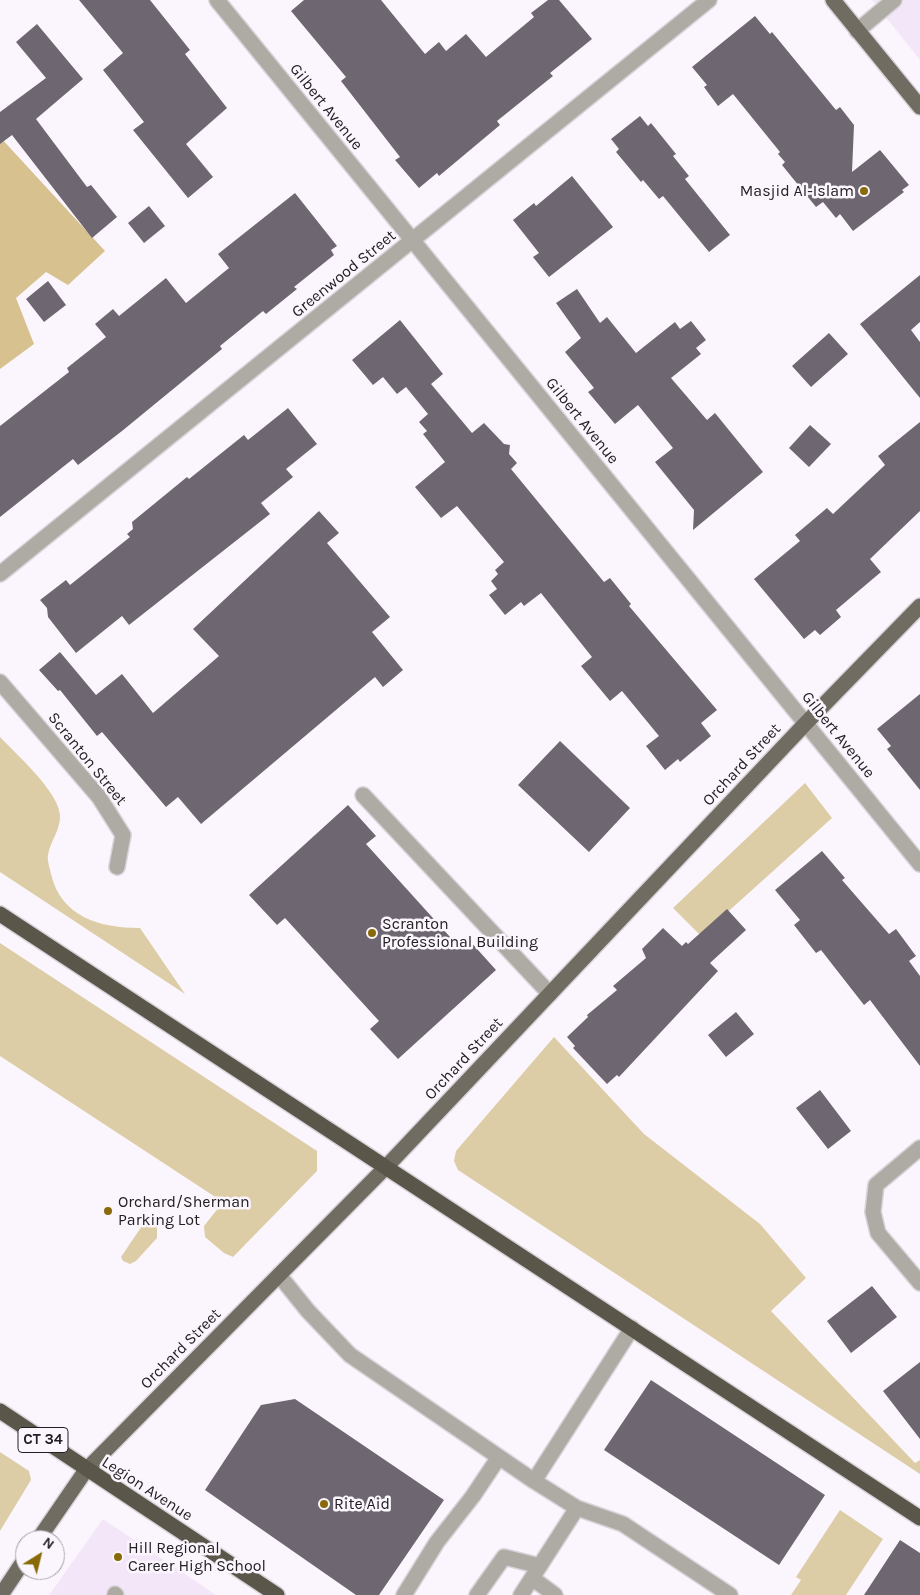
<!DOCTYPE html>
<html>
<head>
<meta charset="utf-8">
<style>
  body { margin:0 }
  #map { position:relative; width:920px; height:1595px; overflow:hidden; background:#fbf6fd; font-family:Karla,sans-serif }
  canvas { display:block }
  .north { position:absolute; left:15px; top:1530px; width:50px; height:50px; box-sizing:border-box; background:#fbf6fd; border:1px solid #a5a0a6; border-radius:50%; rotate:36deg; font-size:14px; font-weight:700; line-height:20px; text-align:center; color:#232024 }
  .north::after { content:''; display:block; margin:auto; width:18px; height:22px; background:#896a08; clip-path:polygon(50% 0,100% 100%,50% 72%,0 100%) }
</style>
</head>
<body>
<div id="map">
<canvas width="920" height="1595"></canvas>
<div class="north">N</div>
</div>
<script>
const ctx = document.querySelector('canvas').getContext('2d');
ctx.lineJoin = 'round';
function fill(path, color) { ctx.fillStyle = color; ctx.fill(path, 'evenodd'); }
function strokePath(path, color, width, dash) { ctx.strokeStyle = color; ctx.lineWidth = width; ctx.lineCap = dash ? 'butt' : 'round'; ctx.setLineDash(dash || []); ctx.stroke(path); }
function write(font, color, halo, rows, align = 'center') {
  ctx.font = font + ' Karla,sans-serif'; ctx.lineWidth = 5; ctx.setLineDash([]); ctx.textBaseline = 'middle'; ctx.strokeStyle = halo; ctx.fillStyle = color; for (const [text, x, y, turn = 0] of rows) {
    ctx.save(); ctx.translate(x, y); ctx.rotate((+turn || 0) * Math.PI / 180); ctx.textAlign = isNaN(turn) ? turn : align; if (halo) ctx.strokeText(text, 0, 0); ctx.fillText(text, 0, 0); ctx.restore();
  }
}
const built = new Path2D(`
  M872,0H920V60Z
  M103,1519L216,1595H49Z`);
const green = new Path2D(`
  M0,737C17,755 58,791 60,815C61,829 50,842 48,855C47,861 50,868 51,874C61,917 100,928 140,928L185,994L0,872Z
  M805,783L832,818L701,936L673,908Z
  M0,943L317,1151V1171L233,1257L224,1253L205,1237L204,1226L223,1202L0,1056Z
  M554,1037L644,1134L760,1224L806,1278L771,1311L915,1463L920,1460V1474L458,1170L454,1161L456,1151Z
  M146,1220L157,1227V1238L136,1261L130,1264L123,1261L121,1257Z
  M0,1452L29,1471L31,1480L0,1531Z
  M840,1510L883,1539L846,1595H791L801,1580L796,1577Z`);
const forest = new Path2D(`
  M0,137L105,251L68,285L46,272L16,298L34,344L0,369Z`);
const building = new Path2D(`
  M79,0H150L190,50L185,54L227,108L186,144L213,177L188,198L133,130L144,122L103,70L123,53Z
  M304,0H381L425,54L439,42L446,51L466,34L486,57L534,17L531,13L548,0H559L592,39L550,73L553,76L497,121L500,125L439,176L437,173L419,188L395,160L400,157L341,81L346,77L291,11Z
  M755,16L770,34L772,32L836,110L840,107L854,125L852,172L880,150L909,185L902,190L904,192L853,231L840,214L836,218L823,202L816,207L782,165L785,162L778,154L780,152L733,94L718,106L704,87L707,85L692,67Z
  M37,24L83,79L36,119L87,187L91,185L117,217L92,238L12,135L0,144V112L46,78L16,42Z
  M640,116L648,126L651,123L676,154L673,156L689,176L685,179L730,235L709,252L663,196L659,199L643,180L641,182L616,152L619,149L611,139Z
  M572,176L613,227L549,277L533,257L539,253L513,220L534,203L536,206Z
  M295,193L337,246L331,250L334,255L294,287L297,289L266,314L263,311L220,346L222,349L122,431L78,465L73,459L0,517V426L69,372L67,368L106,337L95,324L113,309L119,316L166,278L186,303L229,268L218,254Z
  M149,206L165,226L144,243L128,223Z
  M920,275V322L911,330L920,342V398L860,324Z
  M48,281L66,305L44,322L26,299Z
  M577,289L600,323L607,317L636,353L675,322L680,329L691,321L706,340L696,348L701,354L671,378L707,420L715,413L763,472L693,530L694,510L655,462L673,448L638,405L615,424L588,392L594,388L565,352L581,338L556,303Z
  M400,320L443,374L431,384L472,433L484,423L504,444L510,445L509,454L517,463L511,469L604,582L610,578L631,604L629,606L717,710L701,723L711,736L680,762L678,759L665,770L646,746L659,736L622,691L610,701L581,666L592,657L541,593L524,606L521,602L505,615L489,595L497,589L491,581L498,574L495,570L504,562L457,506L441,518L415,487L445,462L423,434L427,431L419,422L428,414L406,387L397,394L383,377L373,385L352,360Z
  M829,333L848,354L811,387L792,366Z
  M288,408L317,444L286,469L293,477L261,503L270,514L129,625L122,616L76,653L48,617L47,608L40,600L66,580L70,585L130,537L127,534L133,529L132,522L187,477L189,479L244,435L248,440Z
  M920,422V511L870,559L881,572L836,610L841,617L820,635L815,630L804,639L754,579L800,541L795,535L827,508L833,514L885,465L878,456Z
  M810,425L831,444L809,467L789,448Z
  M319,511L339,533L327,543L390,617L372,632L403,670L383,687L375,677L201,824L178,797L166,807L102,732L97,736L60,690L58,691L39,670L60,652L96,695L122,674L153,713L219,656L193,629Z
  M920,694V790L887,749L891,746L877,729Z
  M560,741L630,808L589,852L518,785Z
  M348,805L376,836L366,844L460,948L469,940L496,970L398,1059L370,1029L379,1021L285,918L277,925L249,895Z
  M822,851L845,878L842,880L889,934L896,929L916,956L909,961L920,976V1066L870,1000L864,1005L821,950L816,953L794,925L800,920L775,890Z
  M727,909L746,930L710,963L718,971L619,1077L617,1075L607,1084L573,1048L575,1046L567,1037L588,1017L587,1015L617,990L613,986L646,958L642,949L663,928L682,946L686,942L688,944Z
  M736,1012L754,1034L726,1057L708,1035Z
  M820,1090L851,1131L828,1149L796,1108Z
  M872,1286L897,1317L851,1353L827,1321Z
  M920,1362V1439L883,1391Z
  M651,1380L825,1495L779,1565L604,1450Z
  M295,1399L444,1500L379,1595H356L205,1490L261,1405Z
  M900,1540L920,1553V1595H864Z`);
const minor = new Path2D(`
  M217,0L920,864
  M857,31L894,0
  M0,574L709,0
  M0,682L99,797L123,835L117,867
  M363,795L550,994
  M920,1148L876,1185L873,1212L878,1233L920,1283
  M279,1275L308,1311L350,1355L534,1481
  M577,1508L623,1524L730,1595
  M532,1578L555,1595
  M115,1594L116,1595
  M404,1595L437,1542L473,1496L499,1457
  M477,1595L504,1557L540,1566
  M521,1595L577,1508L534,1481L632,1328`);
const major = new Path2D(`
  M833,0L920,107
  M38,1540L86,1470L387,1166L806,723L920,606
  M1,1595L25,1559`);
const highway = new Path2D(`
  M0,914L920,1518
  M0,1411L277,1595`);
const markers = [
  [864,191,5,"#896a08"],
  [372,933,5,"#896a08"],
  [108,1211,5,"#896a08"],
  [324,1504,5,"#896a08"],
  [118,1557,5,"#896a08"]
];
const shields = [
  [43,1440,50]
];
const shieldNames = [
  ["CT 34",43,1440]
];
const streetNames = [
  ["Gilbert Avenue",326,107,51],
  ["Greenwood Street",344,274,-39],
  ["Gilbert Avenue",582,421,51],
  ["Gilbert Avenue",838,735,51],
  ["Scranton Street",87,759,51],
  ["Orchard Street",742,765,-47],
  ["Orchard Street",464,1059,-47],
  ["Orchard Street",181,1349,-45],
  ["Legion Avenue",147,1489,33]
];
const poiNames = [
  ["Masjid Al-Islam",854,191,"right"],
  ["Scranton",382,924],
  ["Professional Building",382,942],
  ["Orchard/Sherman",118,1202],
  ["Parking Lot",118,1220],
  ["Rite Aid",334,1504],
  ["Hill Regional",128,1548],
  ["Career High School",128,1566]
];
fill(built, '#f4e6f9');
fill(green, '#ddcda6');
fill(forest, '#d6c18f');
fill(building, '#6e6772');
strokePath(minor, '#d8d4da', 18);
strokePath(major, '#d8d4da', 18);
strokePath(highway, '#d8d4da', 18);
strokePath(minor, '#aeaba5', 15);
strokePath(major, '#706c62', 15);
strokePath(highway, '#5b564a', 15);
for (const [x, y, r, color] of markers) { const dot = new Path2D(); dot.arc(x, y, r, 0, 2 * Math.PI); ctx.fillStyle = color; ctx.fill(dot); strokePath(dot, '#fbf6fd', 2); }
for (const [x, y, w] of shields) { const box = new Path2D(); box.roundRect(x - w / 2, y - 12.5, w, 25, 4); ctx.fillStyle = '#fbf6fd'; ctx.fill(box); strokePath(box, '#232024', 1); }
write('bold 15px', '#232024', null, shieldNames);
write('16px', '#232024', '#fbf6fd', streetNames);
write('16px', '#232024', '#fbf6fd', poiNames, 'left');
</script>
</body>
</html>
